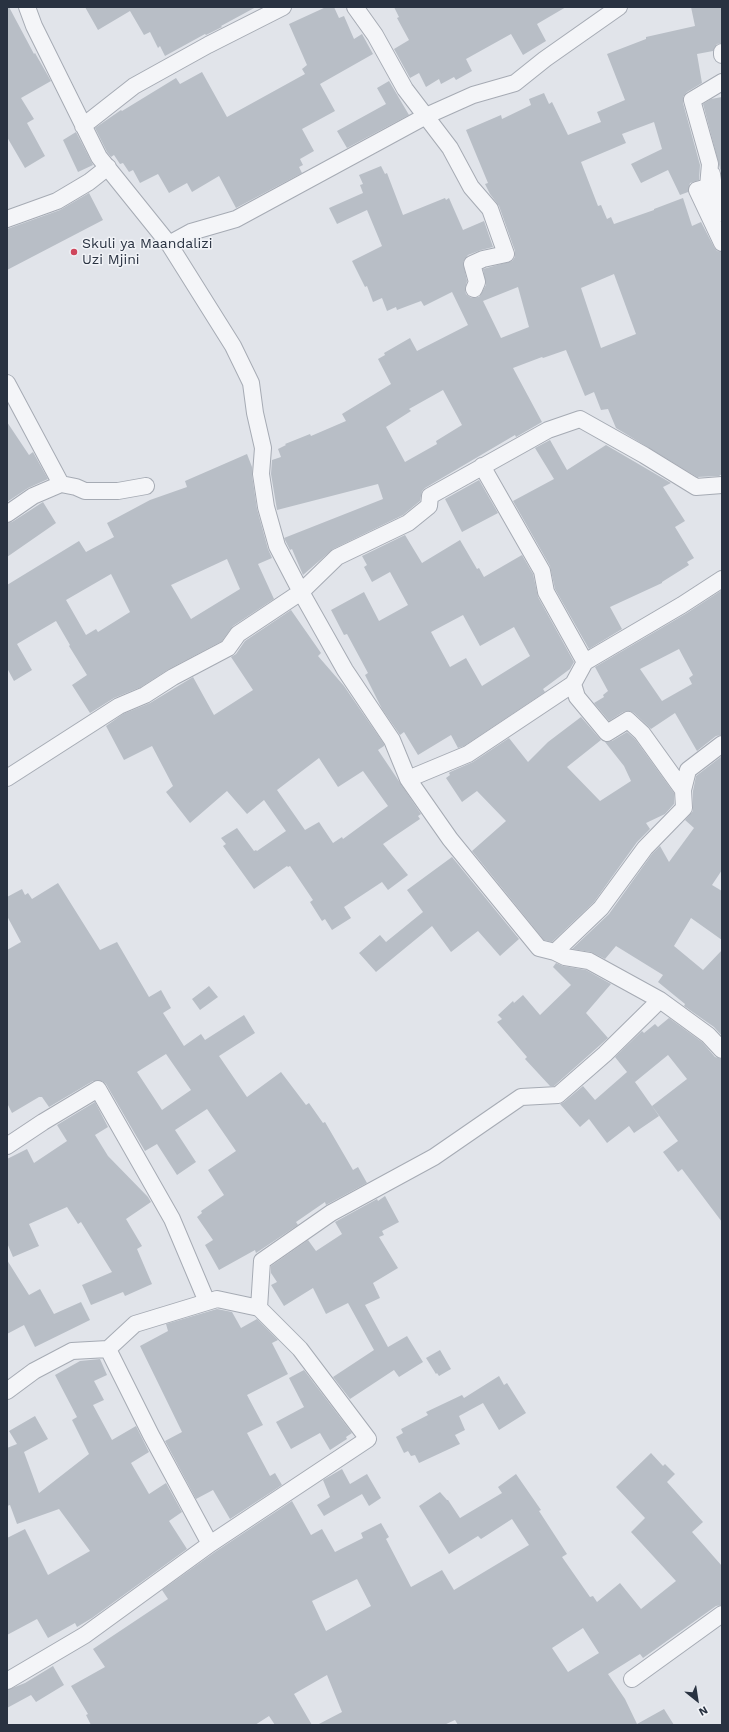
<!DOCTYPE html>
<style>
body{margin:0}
#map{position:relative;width:729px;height:1732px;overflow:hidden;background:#e1e4ea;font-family:"Work Sans",sans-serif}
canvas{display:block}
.frame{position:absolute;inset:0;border:8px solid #293241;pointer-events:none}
.north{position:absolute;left:677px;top:1680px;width:40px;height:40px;-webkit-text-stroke:3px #f1f3f7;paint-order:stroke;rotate:150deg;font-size:11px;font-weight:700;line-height:16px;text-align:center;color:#293241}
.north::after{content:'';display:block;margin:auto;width:14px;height:18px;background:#293241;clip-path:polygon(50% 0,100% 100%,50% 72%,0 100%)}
</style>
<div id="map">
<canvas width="729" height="1732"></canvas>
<div class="frame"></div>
<div class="north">N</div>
</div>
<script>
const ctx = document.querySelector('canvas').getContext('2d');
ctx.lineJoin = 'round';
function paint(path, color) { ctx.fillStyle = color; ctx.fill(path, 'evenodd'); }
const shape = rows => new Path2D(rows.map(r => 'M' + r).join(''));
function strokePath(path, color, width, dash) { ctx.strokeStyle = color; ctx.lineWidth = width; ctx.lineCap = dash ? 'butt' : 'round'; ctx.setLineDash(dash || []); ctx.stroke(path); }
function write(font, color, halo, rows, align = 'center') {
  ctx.font = font + ' "Work Sans",sans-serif'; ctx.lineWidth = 3; ctx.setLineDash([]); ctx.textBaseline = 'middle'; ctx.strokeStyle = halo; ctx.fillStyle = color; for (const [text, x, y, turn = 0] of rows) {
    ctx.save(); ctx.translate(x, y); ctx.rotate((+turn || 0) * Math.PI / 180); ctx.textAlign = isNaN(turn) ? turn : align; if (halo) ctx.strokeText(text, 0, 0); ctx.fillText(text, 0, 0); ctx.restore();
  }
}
const building = shape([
 [7,7,9,7,34,54,35,53,51,81,21,98,34,119,27,123,45,156,25,168,7,137],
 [85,7,256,7,221,26,222,27,206,35,205,34,165,56,160,46,158,48,150,32,144,35,130,11,98,30],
 [326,7,334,7,339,18,344,16,354,39,362,34,373,54,320,84,335,111,302,129,314,151,300,159,303,165,299,167,302,173,236,208,219,176,192,192,187,183,169,193,158,174,140,183,133,170,129,172,123,163,120,164,114,155,111,157,107,152,95,128,121,110,122,111,176,78,180,84,202,72,227,117,305,74,302,69,307,65,289,24],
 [394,7,566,7,537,24,546,41,523,55,511,34,466,59,472,71,456,80,454,77,441,84,439,79,426,87,419,73,410,78,394,49,409,40,397,18,399,17],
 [691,7,722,7,722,43,717,44,713,51,697,54,702,83,687,92,683,97,683,103,700,165,699,180,690,183,688,192,680,195,668,170,641,183,631,164,662,149,654,122,622,134,626,143,581,162,598,206,601,205,607,219,611,217,614,224,654,210,654,209,683,198,692,226,701,222,714,247,717,251,722,252,722,474,719,476,697,477,616,428,608,409,601,410,594,392,585,396,566,350,543,358,542,357,513,368,542,422,516,437,515,435,425,488,422,491,420,501,403,515,333,549,303,575,292,549,290,550,284,538,383,499,378,484,277,510,271,474,272,460,281,457,278,449,286,445,285,444,310,434,311,436,346,421,342,414,391,384,378,359,385,355,384,353,410,338,417,351,468,325,452,292,424,306,421,301,397,310,396,307,387,311,382,298,373,302,367,286,365,287,352,261,382,246,367,210,337,224,329,208,363,193,360,185,363,184,359,175,381,166,385,174,387,173,403,215,445,198,446,200,449,198,463,230,484,221,493,247,481,250,468,255,463,262,467,281,465,290,466,294,471,298,479,297,486,285,483,269,512,261,515,257,515,251,499,206,490,194,485,184,488,183,466,130,501,115,502,119,531,105,529,99,544,93,549,104,552,102,568,135,601,122,597,112,625,100,607,54,646,39,646,37,695,26],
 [614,274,636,334,601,348,581,288],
 [518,287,529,327,501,338,483,301],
 [443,390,462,425,436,441,437,444,405,462,386,427,411,411,409,409],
 [389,81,409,115,347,148,337,131,386,104,377,88],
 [722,97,722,176,703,104,711,99],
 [76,132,93,165,78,172,63,140],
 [89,193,103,220,7,270,7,229,60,210],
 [7,422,29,455,33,452,48,479,28,488,7,502],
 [550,440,567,470,606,445,671,483,663,487,685,521,675,527,694,558,687,562,689,565,662,582,662,583,610,607,622,629,589,649,555,589,550,566,513,501,554,479,535,448],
 [247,454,252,467,252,475,257,509,268,549,272,558,258,564,274,599,233,626,222,641,169,669,141,687,114,698,90,713,72,685,87,675,69,646,70,645,56,621,17,644,32,670,14,681,7,668,7,585,79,541,86,552,114,537,107,523,150,500,187,487,185,481],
 [227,559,240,589,191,619,171,585],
 [111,574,130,612,98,632,96,629,86,635,66,600],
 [479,480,498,513,462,532,445,499],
 [43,502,56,523,7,557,7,523,12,522],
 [405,535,422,563,460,540,477,569,479,568,484,577,522,555,533,574,538,597,574,662,570,669,543,689,545,692,464,746,458,748,451,735,418,755,404,732,400,735,382,709,365,675,368,673,347,634,344,635,331,610,364,592,379,621,408,605,390,572,372,582,364,567,367,565,362,556],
 [463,615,480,646,514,627,530,656,482,686,466,658,450,667,431,632],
 [722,590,722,735,716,736,697,751,675,713,651,729,634,713,629,711,623,712,609,721,594,703,604,697,603,695,608,691,595,667,687,613],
 [679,649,693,675,689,678,692,684,662,701,640,669],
 [291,610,321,653,318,656,344,686,384,744,384,746,378,750,421,814,418,816,420,819,383,844,408,875,388,890,382,882,344,907,351,918,332,930,325,919,322,921,310,902,313,900,290,866,288,867,287,866,254,889,223,846,226,844,221,838,237,828,254,851,256,850,257,851,286,831,264,800,247,814,227,791,190,823,166,792,173,786,152,746,124,760,106,726,123,714,150,703,193,677,214,715,253,690,231,657,236,654,245,641],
 [319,758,338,787,363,771,388,806,343,839,342,837,333,843,319,822,305,830,277,790],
 [581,717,601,740,567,767,600,801,631,781,624,766,605,742,612,741,627,732,635,739,674,793,674,804,665,814,646,823,650,829,637,842,594,902,552,942,544,940,472,851,506,821,477,791,462,802,446,778,450,775,449,773,450,772,473,762,509,738,528,762,548,742],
 [722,756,722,870,712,885,722,891,722,940,691,918,674,946,703,970,722,950,722,1036,714,1027,684,1006,685,1004,658,982,663,975,616,946,605,959,591,952,572,949,609,914,652,854,660,846,669,862,694,828,685,820,693,811,693,791,696,776],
 [452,857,519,939,500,956,478,931,451,952,432,926,376,972,359,953,380,935,386,942,423,912,407,890],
 [58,883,100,950,117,942,149,997,161,990,171,1008,163,1013,184,1046,201,1034,205,1040,244,1015,255,1033,219,1056,247,1097,281,1072,306,1105,309,1103,323,1123,325,1122,353,1170,358,1167,367,1183,326,1205,325,1202,296,1222,298,1225,256,1253,255,1250,219,1270,205,1245,213,1240,197,1217,202,1213,201,1211,224,1195,208,1170,236,1151,207,1109,175,1130,196,1162,177,1175,157,1144,145,1151,106,1084,102,1081,93,1081,49,1107,42,1097,39,1097,12,1113,7,1103,7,950,21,942,7,916,7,897,22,889,25,895,28,893,32,899],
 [166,1054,191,1090,162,1110,137,1072],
 [556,963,563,966,586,970,611,984,586,1013,608,1038,554,1086,550,1086,525,1059,527,1057,497,1022,502,1019,498,1015,513,1001,514,1003,523,995,540,1015,571,985,553,967],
 [209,986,218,997,200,1010,192,999],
 [669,1018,702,1042,715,1057,722,1059,722,1222,682,1169,678,1172,663,1152,678,1141,652,1106,687,1079,668,1055,635,1082,630,1075,659,1116,634,1133,629,1126,607,1143,589,1119,580,1127,560,1104,564,1102,583,1086,595,1100,627,1072,615,1057,642,1031,644,1033,655,1024,658,1027],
 [95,1102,108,1127,95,1135,108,1156,148,1197,151,1202,126,1219,142,1246,137,1249,152,1284,125,1296,123,1292,91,1305,82,1285,112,1272,81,1222,78,1224,67,1207,29,1224,39,1246,13,1257,7,1243,7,1159,27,1149,34,1163,67,1141,57,1125],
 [385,1196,399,1222,382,1231,384,1235,379,1237,398,1268,373,1283,380,1298,365,1305,388,1347,407,1336,423,1362,399,1377,394,1370,350,1399,333,1377,374,1350,348,1303,326,1314,313,1288,284,1306,271,1285,277,1282,271,1273,271,1266,308,1240,316,1251,342,1234,335,1222,377,1199,378,1201],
 [7,1260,29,1295,40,1289,54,1314,81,1302,90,1320,35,1347,24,1325,7,1334],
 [217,1309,232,1312,241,1328,257,1319,278,1340,272,1343,288,1374,247,1395,263,1425,247,1433,270,1476,275,1473,282,1485,230,1519,213,1490,196,1499,165,1441,182,1432,140,1346,168,1331,166,1324],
 [440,1350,451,1369,439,1376,437,1373,436,1374,426,1358],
 [100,1359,107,1375,94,1381,104,1400,93,1405,112,1440,136,1426,149,1452,131,1463,149,1494,166,1483,182,1512,169,1521,187,1549,92,1618,77,1627,75,1623,48,1638,37,1619,7,1635,7,1538,25,1529,48,1575,90,1551,59,1509,17,1524,10,1505,7,1506,7,1448,17,1444,9,1431,35,1416,48,1439,24,1452,39,1493,89,1454,72,1420,77,1417,55,1375,80,1361],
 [304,1370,352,1433,346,1437,347,1439,330,1450,320,1433,291,1449,276,1422,304,1407,289,1378],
 [499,1376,504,1385,507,1383,526,1413,499,1430,483,1403,459,1416,465,1430,455,1435,460,1444,419,1463,415,1455,411,1456,408,1451,404,1453,396,1437,403,1433,401,1429,428,1415,426,1412,462,1395,464,1398],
 [651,1453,663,1466,665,1464,675,1474,667,1482,703,1522,692,1532,722,1566,722,1605,716,1606,643,1658,640,1654,608,1674,625,1699,637,1724,664,1709,674,1725,458,1725,455,1720,444,1725,317,1725,342,1712,327,1675,294,1694,312,1725,275,1725,269,1716,255,1725,91,1725,86,1715,88,1714,71,1686,105,1667,93,1649,168,1599,162,1590,215,1552,292,1501,311,1535,322,1529,335,1552,363,1538,361,1533,381,1523,389,1537,386,1539,411,1587,442,1570,454,1590,529,1545,512,1519,481,1539,478,1536,449,1554,419,1506,440,1492,447,1500,448,1500,460,1518,502,1493,498,1487,516,1474,541,1510,539,1511,567,1554,562,1557,590,1597,593,1596,597,1602,620,1583,641,1609,676,1581,631,1532,645,1518,616,1487],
 [357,1579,371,1606,326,1631,312,1601],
 [583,1628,599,1653,568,1672,552,1648],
 [342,1469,350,1484,367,1474,381,1498,369,1506,362,1494,324,1516,317,1505,330,1497,323,1480],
 [53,1666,64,1685,36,1702,31,1695,7,1708,7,1690,25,1683]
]);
const minor = shape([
 [27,7,34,26,99,157,169,244,233,346,251,383,255,413,263,448,261,474,266,507,277,546,301,592,345,670,392,740,408,779,450,839,539,948,555,952,565,957,589,961,660,1000,708,1035,722,1050],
 [355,7,375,35,405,89,450,148,471,187,490,209,506,254,483,259,472,264,477,282,474,289],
 [722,52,722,55],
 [722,82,692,100,710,164,708,187,697,190,722,243],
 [83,126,134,86,208,45,283,7],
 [712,174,718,214,722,213],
 [7,219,57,201,89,182,108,167],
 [169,244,191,232,236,219,426,116,473,95,515,83,545,59,619,7],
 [7,383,61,484],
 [482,466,542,571,546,592,585,662],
 [7,514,33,496,61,484,76,487,85,491,118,491,146,486],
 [573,684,577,697,607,733,628,720,642,733,683,790],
 [7,778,119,706,145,695,173,677,228,648,238,634,301,592,337,557,408,523,429,506,430,496,548,430,580,419,644,455,696,487,722,485],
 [408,779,468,754,573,684,585,662,682,605,722,579],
 [555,952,601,908,645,848,684,808,683,790,688,770,722,744],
 [7,1146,43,1122,98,1089,172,1219,207,1302],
 [259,1308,262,1261,331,1213,434,1157,521,1097,558,1095,605,1054,660,1000],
 [7,1391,34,1371,72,1351,108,1349,151,1435,210,1544],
 [632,1679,722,1614],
 [7,1681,85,1635,210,1544,368,1439,300,1349,259,1308,217,1299,135,1324,108,1349]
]);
const markers = [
 [74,252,4,"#cf465c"]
];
const poiNames = [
 ["Skuli ya Maandalizi",82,244],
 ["Uzi Mjini",82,260]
];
paint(building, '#b8bec6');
strokePath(minor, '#a6abb4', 18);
strokePath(minor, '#f4f5f8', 16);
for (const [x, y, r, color] of markers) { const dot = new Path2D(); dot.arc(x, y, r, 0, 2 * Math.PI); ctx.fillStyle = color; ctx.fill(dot); strokePath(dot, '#f1f3f7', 1.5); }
write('14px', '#293241', '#f1f3f7', poiNames, 'left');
</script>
